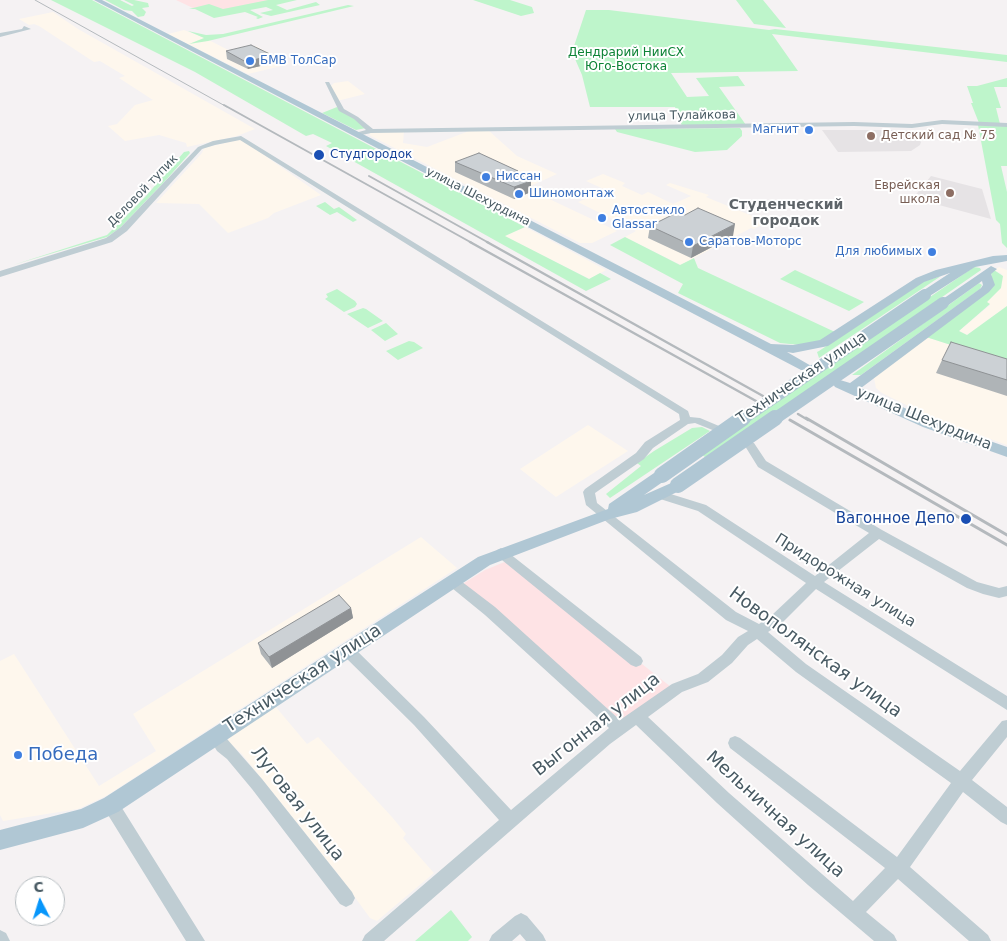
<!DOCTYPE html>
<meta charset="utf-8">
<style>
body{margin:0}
#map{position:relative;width:1007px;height:941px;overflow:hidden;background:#f5f2f3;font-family:"DejaVu Sans",sans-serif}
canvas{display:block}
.north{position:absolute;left:15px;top:876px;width:50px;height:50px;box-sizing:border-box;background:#fff;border:1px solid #b6bdc1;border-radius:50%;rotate:355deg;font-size:14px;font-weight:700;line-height:20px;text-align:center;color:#485a63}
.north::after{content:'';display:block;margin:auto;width:18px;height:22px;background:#0696fb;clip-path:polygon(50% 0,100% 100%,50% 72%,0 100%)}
</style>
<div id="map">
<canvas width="1007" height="941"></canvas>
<div class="north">С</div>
</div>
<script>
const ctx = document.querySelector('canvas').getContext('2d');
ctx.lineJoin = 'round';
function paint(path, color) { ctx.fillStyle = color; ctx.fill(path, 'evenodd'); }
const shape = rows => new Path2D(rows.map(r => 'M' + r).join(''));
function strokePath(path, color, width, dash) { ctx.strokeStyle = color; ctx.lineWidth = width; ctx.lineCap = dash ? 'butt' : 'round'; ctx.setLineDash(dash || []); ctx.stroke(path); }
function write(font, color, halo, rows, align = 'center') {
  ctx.font = font + ' "DejaVu Sans",sans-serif'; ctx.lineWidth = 4; ctx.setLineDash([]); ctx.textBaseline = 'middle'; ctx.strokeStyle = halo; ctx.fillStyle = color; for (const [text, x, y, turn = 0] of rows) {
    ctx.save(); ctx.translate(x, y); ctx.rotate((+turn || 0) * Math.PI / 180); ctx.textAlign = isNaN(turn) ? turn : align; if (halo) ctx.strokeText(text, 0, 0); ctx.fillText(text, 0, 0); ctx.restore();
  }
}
const commercial = shape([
 [53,12,78,29,255,129,237,136,187,147,186,143,159,135,125,141,108,126,117,124,135,105,153,100,119,78,125,76,100,61,94,62,39,26,34,24,29,25,19,19],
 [184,30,205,38,232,52,256,46,290,64,248,74,168,34],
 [348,81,365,94,337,101,330,87,334,83],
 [488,130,517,156,557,174,526,188,617,231,592,243,580,243,369,135,371,132,404,131,403,143,427,147,469,131],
 [241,139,321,195,274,213,268,218,228,233,199,204,156,203,202,153,204,148],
 [603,174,625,183,622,186,642,195,648,192,673,204,691,196,666,185,670,183,709,195,706,197,767,222,754,229,751,228,681,265,625,237,636,231,578,202,606,190,586,181],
 [525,227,606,270,590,279,504,236],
 [999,267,1007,270,1007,306,967,335,959,331,990,305,987,302,1001,288,1002,274,994,270],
 [926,337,1007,363,1007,445,937,420,882,393,876,388,874,378],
 [588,425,628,451,556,497,520,469],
 [421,537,457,568,106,796,78,809,3,821,0,815,0,661,14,654,99,786,156,751,133,714],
 [275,706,307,744,318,737,392,817,406,834,403,838,434,873,377,921,370,918,338,874,241,753,228,742,229,736]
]);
const education = shape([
 [822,130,910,130,921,142,920,145,911,151,838,152],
 [931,176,982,189,991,219,913,198]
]);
const medical = shape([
 [176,0,289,0,225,11,195,9],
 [507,561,639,666,642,664,671,687,624,720,620,720,461,585,485,570]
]);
const green = shape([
 [51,0,92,0,525,227,505,236,589,279,600,273,611,279,586,291,326,146,332,143,313,134,306,136,195,72],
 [105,0,120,0,132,6,134,5,124,0,134,0,148,3,149,7,142,8,146,12,144,16,138,17,132,11,124,10],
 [268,0,297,0,276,5,287,10,316,2,320,5,271,16,260,13,273,10,266,7,250,10,263,17,258,19,256,18,258,17,245,12,214,18,195,9,189,9,209,4,223,9],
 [473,0,510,0,532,7,534,13,521,16],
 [736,0,763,0,786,28,754,24],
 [348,5,354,6,208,41,189,44,204,38,188,31,206,35,223,34],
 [586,10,609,10,769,30,775,29,1007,55,1007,62,772,34,798,71,671,73,687,97,709,96,696,78,738,76,745,86,719,87,746,125,682,126,675,107,590,107,582,75,572,52],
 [1007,78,1007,87,994,87,1001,108,996,108,1000,124,979,123,971,103,973,103,967,86,977,86],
 [337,107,353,117,366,128,356,130,322,113],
 [978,125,1007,126,1007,166,1001,166,1007,192,1007,248,1002,243,1000,224,996,220],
 [740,128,742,131,742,136,727,150,695,152,617,132,615,129],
 [189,151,190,153,166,180,120,228,107,237,13,265,107,235,146,196,184,152],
 [325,202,334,209,339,207,357,220,353,222,337,212,330,215,316,206],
 [625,237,680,265,694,258,698,268,835,332,822,341,800,345,780,343,678,293,683,284,610,245],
 [974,267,980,268,981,270,725,448,705,457,702,455,717,442],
 [795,270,864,302,849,311,780,279],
 [994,270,1003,276,1001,288,987,302,990,304,959,331,967,335,1007,306,1007,363,926,337,993,286,991,273],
 [941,276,819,358,817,352,819,351,922,282],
 [979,283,982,285,980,289,861,375,852,375],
 [337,289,355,301,357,304,355,307,344,312,325,299,328,297,326,294],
 [363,308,366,309,383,321,368,328,347,314],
 [386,323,398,334,385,341,371,330],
 [409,341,414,342,423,348,398,360,386,351],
 [702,427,710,431,610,498,606,494,641,466,637,463,654,451,692,428],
 [451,910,472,937,468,941,415,941]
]);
const minor = shape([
 [24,26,31,29,0,37,0,33,22,29,24,26],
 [325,82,329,82,344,109,358,117,373,129,854,122,912,124,942,120,1007,123,1007,127,942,124,912,128,854,126,371,133,357,136,355,135,355,133,366,130,354,119,339,111,325,82],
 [241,136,688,411,690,417,700,418,719,426,720,428,715,431,695,423,688,424,653,448,644,459,595,493,597,503,736,612,759,624,772,615,806,583,698,511,657,498,655,495,657,492,661,491,706,505,815,576,869,533,758,467,745,446,750,442,754,443,766,461,882,530,977,582,999,588,1007,586,1007,596,999,598,983,594,967,588,879,539,824,582,1007,696,1007,710,816,589,782,623,768,632,806,664,960,771,1002,721,1007,720,1007,737,972,780,1007,807,1007,825,1001,822,963,792,910,867,988,935,991,941,969,941,898,879,866,912,894,935,897,941,874,941,808,885,717,803,636,725,610,744,384,941,362,941,365,935,499,820,414,725,342,654,340,650,342,646,347,644,352,646,424,717,511,810,609,728,485,615,447,584,446,581,447,578,452,576,457,578,495,607,620,720,672,684,698,674,722,655,738,637,748,631,726,620,586,505,583,492,585,489,636,453,645,442,680,420,679,414,240,140,215,145,202,149,127,231,112,242,0,277,0,271,106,238,121,227,198,147,213,141,241,136],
 [757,639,796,672,951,783,897,857,740,738,735,736,730,738,728,743,730,748,885,868,853,901,729,793,648,717,682,692,708,682,732,663,748,645,757,639],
 [501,548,505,550,641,657,643,661,641,665,636,667,631,665,497,556,495,553,497,550,501,548],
 [215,729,220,731,262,779,352,892,355,898,352,904,346,907,340,904,252,789,227,759,217,751,208,736,210,731,215,729],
 [111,798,117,800,205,941,186,941,105,810,103,805,105,800,111,798],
 [521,913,527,916,543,935,546,941,526,941,520,934,512,941,489,941,492,935,515,916,521,913],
 [0,930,6,933,10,941,0,941,0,930]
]);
const major = shape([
 [94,0,102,0,771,344,793,345,820,340,916,278,936,270,993,256,1007,255,1007,261,975,267,925,299,919,295,921,292,950,273,924,282,828,346,793,353,787,352,813,367,811,370,801,370,94,0],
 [991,266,997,269,991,274,995,285,989,292,861,388,933,421,1007,447,1007,457,923,427,835,387,833,384,840,380,850,383,981,288,983,285,982,281,947,306,939,306,937,303,991,266],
 [662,470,667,471,670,475,667,479,644,495,678,480,683,481,686,485,683,489,637,512,610,519,490,565,118,812,83,828,0,850,0,830,81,809,104,798,478,557,608,509,609,504,657,471,662,470]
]);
const railFar3 = shape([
 [35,0,227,107]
]);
const railFar2 = shape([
 [224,105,472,243],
 [369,176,489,243]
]);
const railFar1 = shape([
 [470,242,756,401],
 [487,242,763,396],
 [798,414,808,420]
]);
const rail = shape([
 [806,418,1007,535],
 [790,420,1007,545]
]);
const majorBridgeFar1 = shape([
 [741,420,925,295],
 [773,420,943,303]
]);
const majorBridge = shape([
 [662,475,743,418],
 [678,485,775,418]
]);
const wall = shape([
 [226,51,273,63,248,69,227,59],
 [455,162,518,171,518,174,531,192,514,199,455,172],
 [650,226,733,236,691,258,648,238],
 [1007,359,1007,396,936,373,942,360],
 [351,608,353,618,272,668,261,654,258,643]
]);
const shadedWall = shape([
 [272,55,273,63,248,69,246,62],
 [531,181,531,192,514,199,514,187],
 [735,224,733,236,691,258,693,246],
 [351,608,353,618,272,668,269,657]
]);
const building = shape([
 [251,45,272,55,246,62,226,51,251,45],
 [479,153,518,171,514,172,531,181,514,187,455,162,479,153],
 [698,208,735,224,693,246,650,226,678,212,685,215,698,208],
 [951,342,1007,359,1007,380,942,360,951,342],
 [339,595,351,608,269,657,258,643,339,595]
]);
const markers = [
 [250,61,5,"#3f7fe0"],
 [809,130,5,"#3f7fe0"],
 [871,136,5,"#8d6e63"],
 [319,155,6,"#1a4fb4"],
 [486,177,5,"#3f7fe0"],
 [950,193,5,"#8d6e63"],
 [519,194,5,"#3f7fe0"],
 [602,218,5,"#3f7fe0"],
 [689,242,5,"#3f7fe0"],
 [932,252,5,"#3f7fe0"],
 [966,519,6,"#1a4fb4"],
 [18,755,5,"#3f7fe0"]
];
const farParknames = [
 ["Дендрарий НииСХ",626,53],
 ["Юго-Востока",626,67]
];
const farShopnames = [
 ["БМВ ТолСар",260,61],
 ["Магнит",799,130,"right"],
 ["Ниссан",496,177],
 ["Шиномонтаж",529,194],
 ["Автостекло",612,211],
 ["Glassar",612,225],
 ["Саратов-Моторс",699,242],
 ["Для любимых",922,252,"right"]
];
const farStreetnames = [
 ["улица Тулайкова",682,116,-1],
 ["Деловой тупик",143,191,-46],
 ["улица Шехурдина",478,197,27]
];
const farEducationnames = [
 ["Детский сад № 75",881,136],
 ["Еврейская",940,186,"right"],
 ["школа",940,200,"right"]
];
const farTransitnames = [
 ["Студгородок",330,155]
];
const farNeighbourhoodnames = [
 ["Студенческий",786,205],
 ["городок",786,221]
];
const streetNames = [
 ["Техническая улица",802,378,-34],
 ["улица Шехурдина",924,419,22],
 ["Придорожная улица",845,581,32]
];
const transitNames = [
 ["Вагонное Депо",955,519]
];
const nearStreetnames = [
 ["Новополянская улица",815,653,36],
 ["Техническая улица",303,679,-33],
 ["Выгонная улица",597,725,-38],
 ["Луговая улица",297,804,52],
 ["Мельничная улица",775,815,42]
];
const nearShopnames = [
 ["Победа",28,755]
];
paint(commercial, '#fef7ed');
paint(education, '#e6e3e5');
paint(medical, '#fee3e5');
paint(green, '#bef5cb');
paint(minor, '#bfcdd3');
paint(major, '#b0c7d4');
strokePath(railFar3, '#b4b9bd', 1);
strokePath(railFar2, '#b4b9bd', 2);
strokePath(railFar1, '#b4b9bd', 2.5);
strokePath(rail, '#b4b9bd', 3);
strokePath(majorBridgeFar1, '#b0c7d4', 12);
strokePath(majorBridge, '#b0c7d4', 16);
paint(wall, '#afb4b7');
paint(shadedWall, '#8f9295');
paint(building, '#ccd1d5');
strokePath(building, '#8f9295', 1);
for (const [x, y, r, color] of markers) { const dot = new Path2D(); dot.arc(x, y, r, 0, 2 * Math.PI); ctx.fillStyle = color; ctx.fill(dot); strokePath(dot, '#fff', 2); }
write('12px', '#0d8336', '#fff', farParknames);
write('12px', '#366cbe', '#fff', farShopnames, 'left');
write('12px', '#485a63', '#fff', farStreetnames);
write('12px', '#785e54', '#fff', farEducationnames, 'left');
write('12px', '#164399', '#fff', farTransitnames, 'left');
write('bold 14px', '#5e6469', '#fff', farNeighbourhoodnames);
write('15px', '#485a63', '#fff', streetNames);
write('15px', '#164399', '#fff', transitNames, 'right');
write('18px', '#485a63', '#fff', nearStreetnames);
write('18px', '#366cbe', '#fff', nearShopnames, 'left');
</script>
